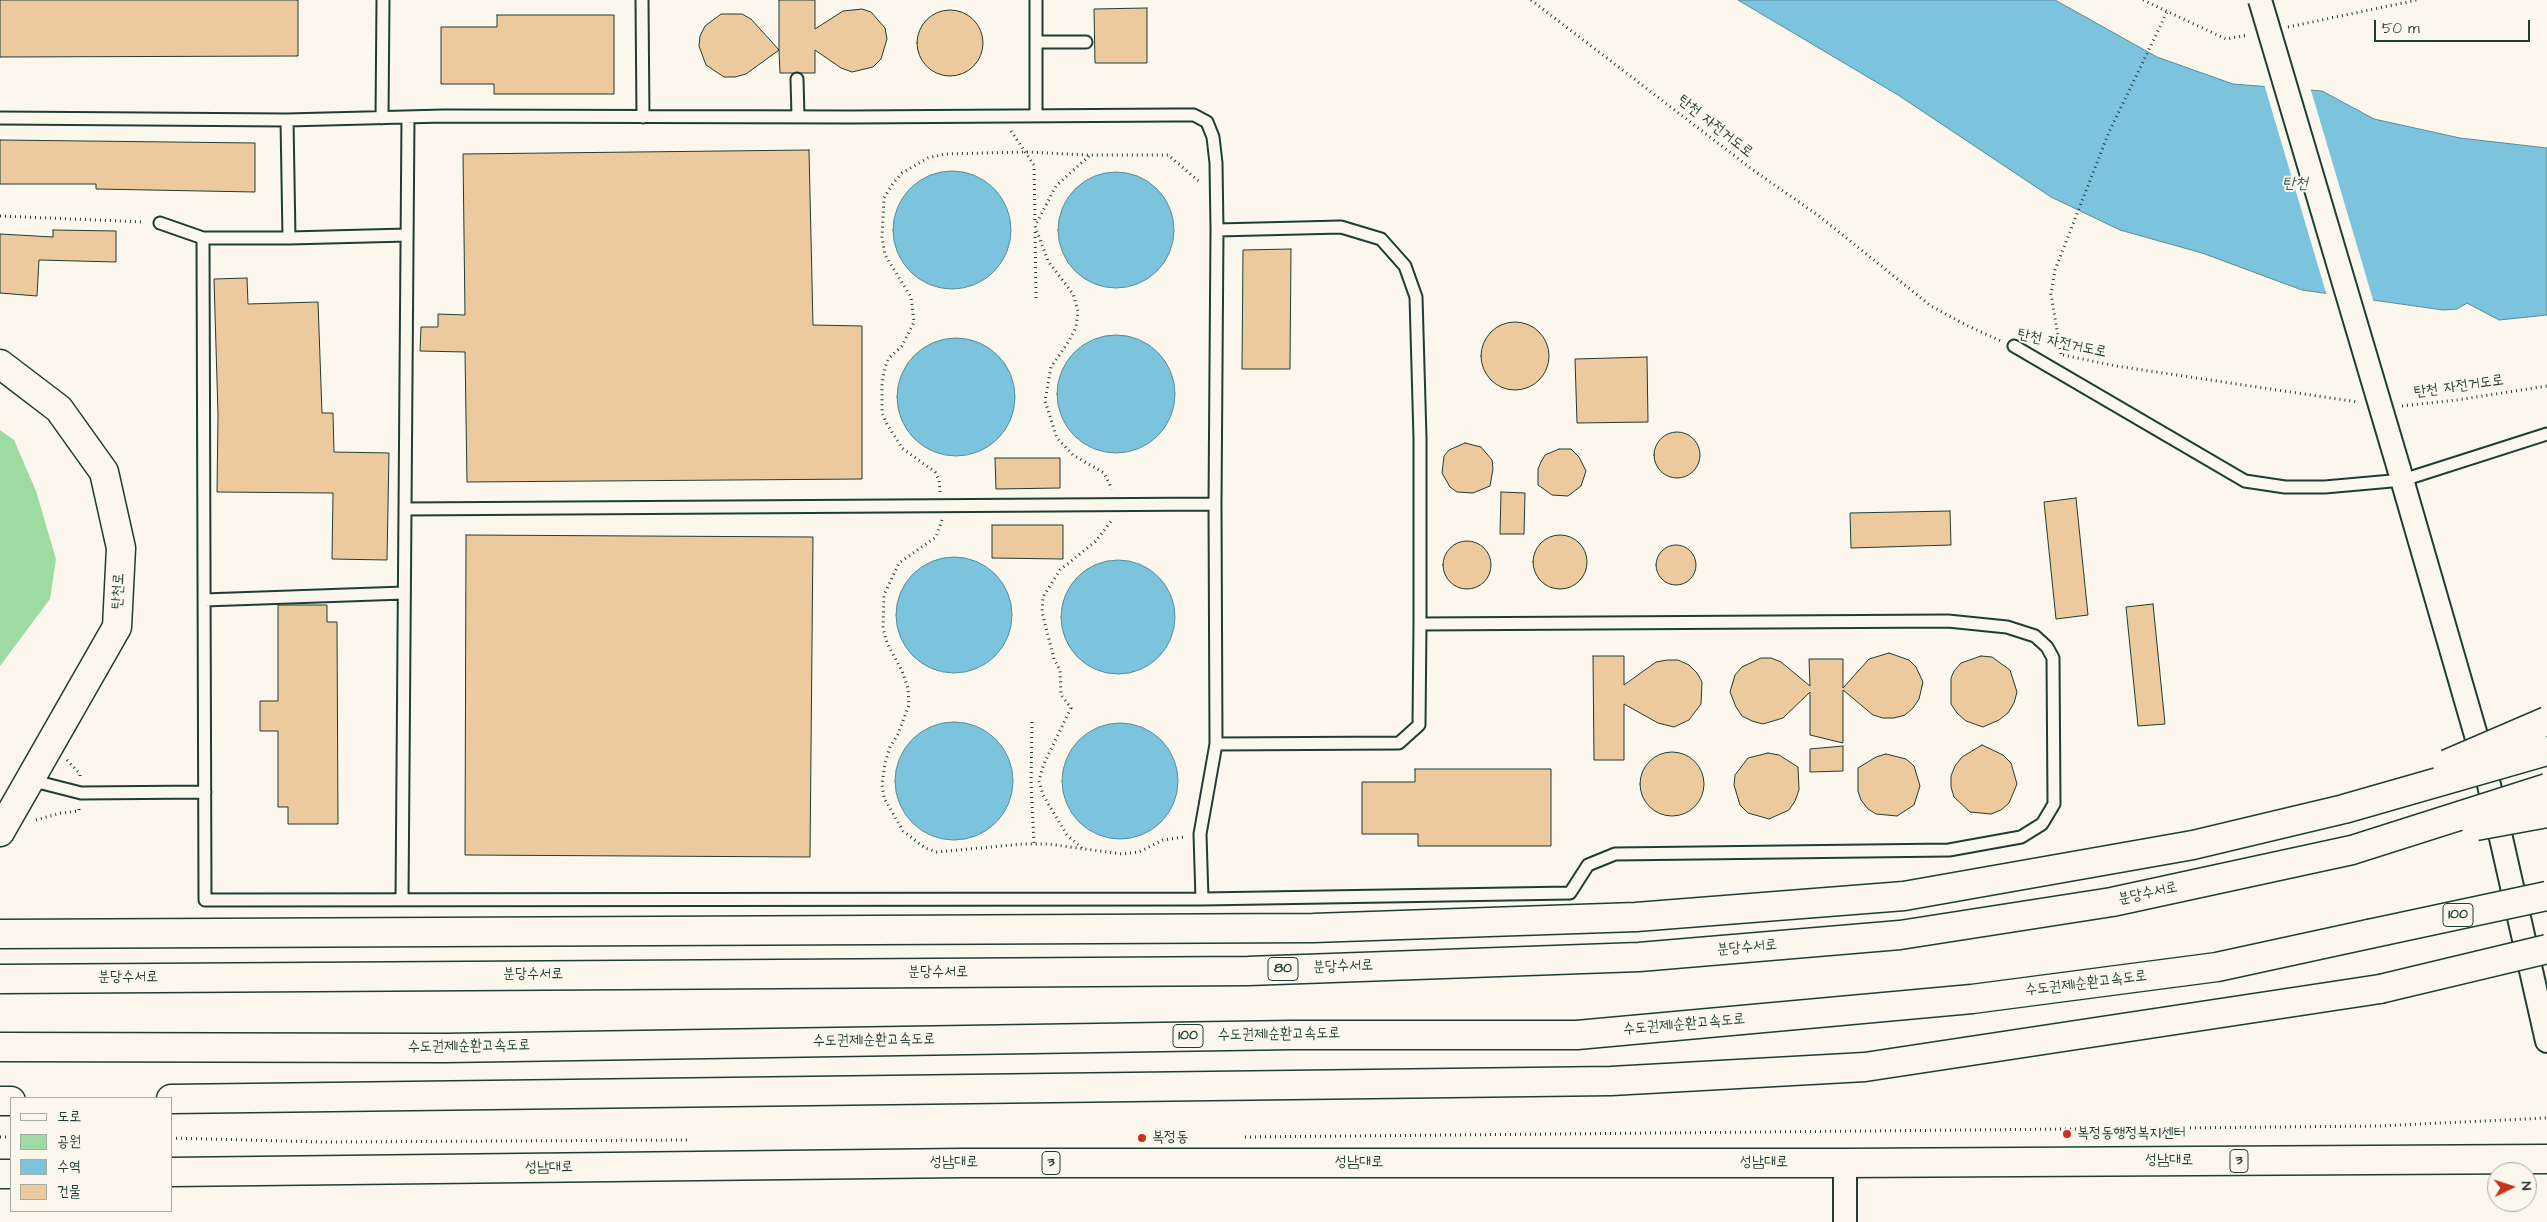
<!DOCTYPE html>
<meta charset="utf-8">
<style>
body{margin:0}
#map{position:relative;width:2547px;height:1222px;overflow:hidden;background:#fbf7ec;font-family:"Architects Daughter","Poor Story",sans-serif}
canvas{display:block}
.legend{position:absolute;left:10px;top:1097px;width:162px;height:115px;box-sizing:border-box;background:#fbf7ec;border:1px solid #a3ada2;margin:0;padding:6px 9px;list-style:none;font-size:15px;color:#1f3d34}
.legend li{display:flex;align-items:center;gap:10px;height:25px}
.legend b{width:25px;border:1px solid #a3ada2}
.north{position:absolute;left:2487px;top:1162px;width:50px;height:50px;box-sizing:border-box;background:#fbf7ec;border:1px solid #a3ada2;border-radius:50%;rotate:86deg;font-size:14px;font-weight:700;line-height:20px;text-align:center;color:#1f3d34}
.north::after{content:'';display:block;margin:auto;width:18px;height:22px;background:#c8321e;clip-path:polygon(50% 0,100% 100%,50% 72%,0 100%)}
.scale{position:absolute;left:2374px;top:20px;width:156px;height:22px;box-sizing:border-box;border:2px solid #1f3d34;border-top:0;padding-left:6px;font-size:15px;line-height:18px;white-space:nowrap;color:#1f3d34;-webkit-text-stroke:4px #fbf7ec;paint-order:stroke}
</style>
<div id="map">
<canvas width="2547" height="1222"></canvas>
<ul class="legend">
<li><b style="height:6px;background:#fbf7ec"></b>도로</li>
<li><b style="height:14px;background:#9edba2"></b>공원</li>
<li><b style="height:14px;background:#7cc3dd"></b>수역</li>
<li><b style="height:14px;background:#edc99e"></b>건물</li>
</ul>
<div class="north">N</div>
<div class="scale">50 m</div>
</div>
<script>
const ctx = document.querySelector('canvas').getContext('2d');
ctx.lineJoin = 'round';
function paint(path, color) { ctx.fillStyle = color; ctx.fill(path, 'evenodd'); }
const shape = rows => new Path2D(rows.map(r => 'M' + r).join(''));
function strokePath(path, color, width, dash) { ctx.strokeStyle = color; ctx.lineWidth = width; ctx.lineCap = dash ? 'butt' : 'round'; ctx.setLineDash(dash || []); ctx.stroke(path); }
function write(font, color, halo, rows, align = 'center') {
  ctx.font = font + ' "Architects Daughter","Poor Story",sans-serif'; ctx.lineWidth = 4; ctx.setLineDash([]); ctx.textBaseline = 'middle'; ctx.strokeStyle = halo; ctx.fillStyle = color; for (const [text, x, y, turn = 0] of rows) {
    ctx.save(); ctx.translate(x, y); ctx.rotate((+turn || 0) * Math.PI / 180); ctx.textAlign = isNaN(turn) ? turn : align; if (halo) ctx.strokeText(text, 0, 0); ctx.fillText(text, 0, 0); ctx.restore();
  }
}
const green = shape([
 [0,430,14,440,36,491,56,559,50,599,0,666]
]);
const water = shape([
 [1738,0,2055,0,2157,57,2233,84,2322,91,2374,119,2460,138,2547,148,2547,315,2499,320,2467,303,2457,309,2443,310,2302,290,2202,253,2120,230,2051,197,1898,95,1738,0],
 '893 230a59 59 0 1 1 118 0a59 59 0 1 1-118 0Z',
 '1058 230a58 58 0 1 1 116 0a58 58 0 1 1-116 0Z',
 '1057 394a59 59 0 1 1 118 0a59 59 0 1 1-118 0Z',
 '897 397a59 59 0 1 1 118 0a59 59 0 1 1-118 0Z',
 '896 615a58 58 0 1 1 116 0a58 58 0 1 1-116 0Z',
 '1061 617a57 57 0 1 1 114 0a57 57 0 1 1-114 0Z',
 '895 781a59 59 0 1 1 118 0a59 59 0 1 1-118 0Z',
 '1062 781a58 58 0 1 1 116 0a58 58 0 1 1-116 0Z'
]);
const pier = shape([
 [2264,84,2310,87,2374,303,2327,296]
]);
const building = shape([
 [0,0,298,0,298,56,0,57,0,0],
 [779,0,815,0,815,29,843,11,862,9,871,12,885,28,887,39,881,59,873,67,852,72,841,68,815,50,815,73,780,73,779,50,746,74,735,77,724,77,706,65,699,46,700,36,705,26,721,14,742,14,751,19,779,50,779,0],
 [1147,8,1147,63,1095,63,1094,9,1147,8],
 '917 43a33 33 0 1 1 66 0a33 33 0 1 1-66 0Z',
 [497,15,614,15,614,94,494,94,494,84,441,84,441,27,497,27,497,15],
 [0,140,255,143,255,192,96,189,96,184,0,184,0,140],
 [809,150,813,325,862,326,862,479,467,482,465,352,420,351,421,327,438,327,438,314,465,315,463,154,809,150],
 [53,230,116,231,116,262,39,260,37,296,0,293,0,234,53,237,53,230],
 [1291,249,1290,369,1242,369,1243,250,1291,249],
 [247,278,248,304,318,302,322,413,333,413,334,452,389,453,387,560,332,559,333,493,217,492,218,415,214,279,247,278],
 '1481 356a34 34 0 1 1 68 0a34 34 0 1 1-68 0Z',
 [1647,357,1648,422,1577,423,1575,359,1647,357],
 '1654 455a23 23 0 1 1 46 0a23 23 0 1 1-46 0Z',
 [1465,443,1481,447,1492,460,1493,469,1490,486,1473,493,1457,492,1450,487,1442,473,1444,456,1449,450,1465,443],
 [1559,449,1571,449,1579,457,1586,471,1581,486,1568,496,1552,495,1538,485,1538,469,1541,462,1545,455,1559,449],
 [995,458,1060,458,1060,488,996,489,995,458],
 [1501,492,1525,493,1524,534,1500,534,1501,492],
 [2076,498,2088,615,2056,619,2044,502,2076,498],
 [1950,511,1951,545,1851,548,1850,513,1950,511],
 [992,525,1063,525,1063,559,992,558,992,525],
 '1533 562a27 27 0 1 1 54 0a27 27 0 1 1-54 0Z',
 [466,535,813,537,810,857,465,855,466,535],
 '1443 565a24 24 0 1 1 48 0a24 24 0 1 1-48 0Z',
 '1656 565a20 20 0 1 1 40 0a20 20 0 1 1-40 0Z',
 [2153,604,2165,724,2138,726,2126,607,2153,604],
 [278,605,327,605,327,622,337,622,338,824,288,824,288,807,278,807,278,731,260,731,260,701,278,701,278,605],
 [1889,653,1909,660,1916,667,1923,682,1919,699,1913,708,1905,715,1894,718,1883,718,1873,715,1843,690,1843,743,1810,735,1810,692,1783,718,1763,724,1752,721,1742,716,1736,707,1730,692,1735,675,1742,667,1761,658,1771,658,1781,662,1810,686,1809,659,1843,659,1843,688,1869,659,1889,653],
 [1593,656,1624,656,1624,685,1656,662,1667,660,1678,660,1689,665,1697,673,1702,682,1701,704,1689,720,1674,727,1658,723,1624,704,1624,760,1594,760,1593,656],
 [1981,656,1992,657,2010,670,2017,692,2014,703,2008,713,1999,720,1983,727,1966,721,1957,713,1951,704,1951,678,1954,671,1961,663,1981,656],
 [1982,745,2003,755,2011,763,2017,784,2009,803,2001,810,1991,814,1970,812,1954,797,1951,787,1951,776,1955,766,1962,757,1982,745],
 [1843,746,1843,771,1810,772,1810,749,1843,746],
 '1640 784a32 32 0 1 1 64 0a32 32 0 1 1-64 0Z',
 [1768,753,1779,755,1798,767,1799,790,1795,801,1789,810,1769,819,1748,813,1740,805,1734,785,1735,775,1748,758,1768,753],
 [1886,754,1906,759,1914,766,1920,786,1914,805,1897,816,1876,814,1868,809,1861,800,1858,791,1858,768,1876,757,1886,754],
 [1415,769,1551,769,1551,846,1418,846,1418,834,1362,834,1362,782,1415,782,1415,769]
]);
const path = shape([
 [1531,0,1753,170,1819,216,1931,306,1968,326,2001,341],
 [2143,0,2226,39,2248,35],
 [2288,27,2417,0],
 [1011,131,1034,165,1035,223],
 [1089,156,1056,186,1035,226,1048,261,1073,294,1078,311,1076,327,1069,341,1051,367,1045,401,1057,438,1073,455,1104,473,1112,489],
 [0,216,144,222],
 [1035,232,1036,298],
 [2061,354,2051,294,2055,270,2109,132,2167,12],
 [2063,355,2116,366,2358,402],
 [2402,406,2457,400,2547,386],
 [940,492,939,480,935,472,902,448,887,424,882,413,882,384,885,367,889,358,902,346,914,322,911,297,885,255,882,237,884,198,894,182,902,173,928,158,945,154,1026,152,1089,155,1168,155,1201,183],
 [942,520,936,537,899,563,884,595,883,628,887,643,902,671,908,688,909,705,898,734,890,747,885,763,882,784,884,798,903,831,925,848,937,852,1023,844,1048,844,1122,854,1139,852,1163,840,1184,837],
 [1032,722,1031,782,1034,844],
 [67,760,80,774,80,778],
 [36,820,61,813,79,811,79,807],
 [1082,848,1067,835,1043,795,1039,781,1043,766,1071,708,1061,695,1060,670,1054,659,1042,612,1043,597,1060,570,1096,541,1112,520],
 [0,1137,11,1137],
 [1245,1137,2379,1126,2547,1118],
 [171,1138,322,1142,689,1140]
]);
const lane = shape([
 [642,0,643,117],
 [1038,42,1086,42],
 [797,79,798,117],
 [1036,116,1036,0],
 [0,118,287,120,444,116,852,117,1175,115,1194,115,1207,122,1213,137,1216,163,1217,230,1215,504,1216,744,1200,834,1202,899],
 [382,118,383,0],
 [287,120,289,238,203,238,205,900,1202,899,1570,893,1588,865,1615,854,1949,850,2021,837,2042,824,2054,804,2053,658,2047,647,2035,636,2007,627,1948,621,1420,624,1419,725,1399,743,1216,744],
 [160,223,203,238],
 [1217,230,1341,227,1381,239,1405,266,1416,297,1420,438,1420,624],
 [289,238,407,235],
 [2014,346,2245,481,2285,487,2325,487,2403,480,2547,434],
 [405,509,1215,504],
 [204,600,404,593],
 [30,780,81,793,205,792],
 [402,900,408,117]
]);
const street = shape([
 [2399,469,2484,763,2547,1041],
 [1845,1163,1845,1222]
]);
const secondary = shape([
 [0,364,59,409,104,472,121,548,117,627,0,832]
]);
const primary = shape([
 [171,1172,962,1163,1845,1163,2547,1159],
 [0,1174,11,1174]
]);
const highway = shape([
 [0,1047,446,1048,1292,1035,1577,1035,1972,999,2217,967,2369,934],
 [171,1099,1611,1081,1865,1067,2380,989],
 [0,1101,11,1101]
]);
const streetBridge = shape([
 [2260,0,2399,469]
]);
const highwayBridge = shape([
 [2447,764,2547,721],
 [2476,826,2547,813],
 [0,934,1313,928,1636,917,1904,896,2193,845,2344,809,2547,751],
 [2369,934,2547,896],
 [0,979,1248,971,1639,957,1900,935,2112,902,2352,850,2547,788],
 [2380,989,2547,949]
]);
const markers = [
 [2067,1134,5,"#c8321e"],
 [1142,1138,5,"#c8321e"]
];
const shields = [
 [2458,915,30],
 [1283,969,30],
 [1188,1036,30],
 [2239,1161,18],
 [1051,1163,18]
];
const shieldNames = [
 ["100",2458,915],
 ["80",1283,969],
 ["100",1188,1036],
 ["3",2239,1161],
 ["3",1051,1163]
];
const streetNames = [
 ["탄천 자전거도로",1715,127,38],
 ["탄천 자전거도로",2062,344,12],
 ["탄천 자전거도로",2459,387,-8],
 ["탄천로",119,591,-87],
 ["분당수서로",2148,894,-12],
 ["분당수서로",1747,948,-5],
 ["분당수서로",1343,967,-2],
 ["분당수서로",938,973],
 ["분당수서로",533,975],
 ["분당수서로",128,978],
 ["수도권제1순환고속도로",2086,984,-7],
 ["수도권제1순환고속도로",1684,1025,-5],
 ["수도권제1순환고속도로",1279,1035,-1],
 ["수도권제1순환고속도로",874,1041,-1],
 ["수도권제1순환고속도로",469,1047,-1],
 ["성남대로",2169,1161],
 ["성남대로",954,1163],
 ["성남대로",1359,1163],
 ["성남대로",1764,1163],
 ["성남대로",549,1168,-1]
];
const poiNames = [
 ["복정동행정복지센터",2077,1134],
 ["복정동",1152,1138]
];
const waterNames = [
 ["탄천",2295,185]
];
paint(green, '#9edba2');
paint(water, '#7cc3dd');
strokePath(water, '#578d99', 1);
paint(pier, '#fbf7ec');
paint(building, '#edc99e');
strokePath(building, '#1f3d34', 1);
strokePath(lane, '#1f3d34', 15);
strokePath(street, '#1f3d34', 26);
strokePath(secondary, '#1f3d34', 31);
strokePath(primary, '#1f3d34', 31);
strokePath(highway, '#1f3d34', 31);
strokePath(path, '#1f3d34', 3, [1, 4]);
strokePath(lane, '#fbf7ec', 11);
strokePath(street, '#fbf7ec', 22);
strokePath(secondary, '#fbf7ec', 28);
strokePath(primary, '#fbf7ec', 28);
strokePath(highway, '#fbf7ec', 28);
strokePath(streetBridge, '#1f3d34', 26, []);
strokePath(highwayBridge, '#1f3d34', 31, []);
strokePath(streetBridge, '#fbf7ec', 22);
strokePath(highwayBridge, '#fbf7ec', 28);
for (const [x, y, r, color] of markers) { const dot = new Path2D(); dot.arc(x, y, r, 0, 2 * Math.PI); ctx.fillStyle = color; ctx.fill(dot); strokePath(dot, '#fbf7ec', 2); }
for (const [x, y, w] of shields) { const box = new Path2D(); box.roundRect(x - w / 2, y - 11.5, w, 23, 4); ctx.fillStyle = '#fbf7ec'; ctx.fill(box); strokePath(box, '#1f3d34', 1); }
write('bold 14px', '#1f3d34', null, shieldNames);
write('15px', '#1f3d34', '#fbf7ec', streetNames);
write('15px', '#1f3d34', '#fbf7ec', poiNames, 'left');
write('italic 16px', '#365e5e', '#fbf7ec', waterNames);
</script>
